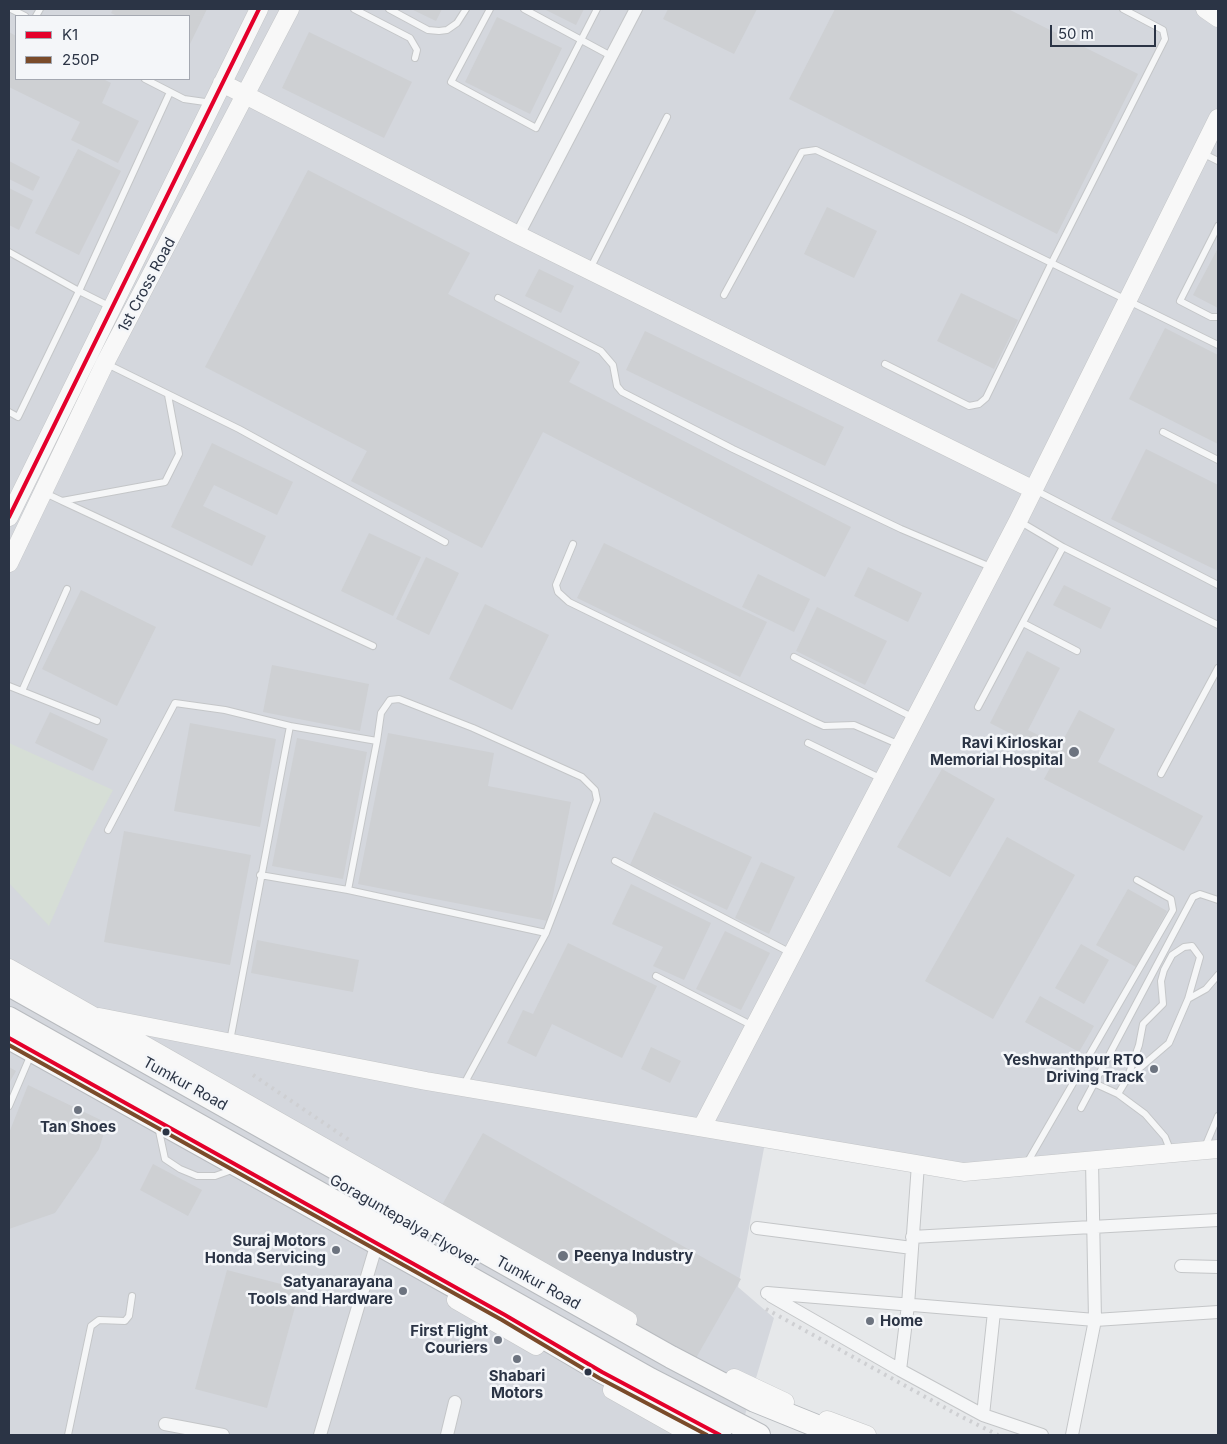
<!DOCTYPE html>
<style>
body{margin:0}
#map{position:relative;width:1227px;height:1444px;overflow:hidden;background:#e6e8ea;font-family:Inter,sans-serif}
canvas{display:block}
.frame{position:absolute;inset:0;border:10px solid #2b3445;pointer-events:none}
.legend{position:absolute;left:15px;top:15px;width:175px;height:65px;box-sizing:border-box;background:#f4f6f9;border:1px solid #a4a8b1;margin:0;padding:6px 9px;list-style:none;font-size:15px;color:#2b3445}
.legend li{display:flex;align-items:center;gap:10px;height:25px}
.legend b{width:25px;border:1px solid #a4a8b1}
.scale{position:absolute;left:1050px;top:25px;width:106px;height:22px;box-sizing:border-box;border:2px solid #2b3445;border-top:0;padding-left:6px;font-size:15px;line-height:18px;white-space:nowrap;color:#2b3445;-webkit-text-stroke:4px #f4f6f9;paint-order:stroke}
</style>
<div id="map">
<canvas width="1227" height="1444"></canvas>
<div class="frame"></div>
<ul class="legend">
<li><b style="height:6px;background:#e4002b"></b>K1</li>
<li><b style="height:6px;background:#7a4b2a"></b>250P</li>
</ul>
<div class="scale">50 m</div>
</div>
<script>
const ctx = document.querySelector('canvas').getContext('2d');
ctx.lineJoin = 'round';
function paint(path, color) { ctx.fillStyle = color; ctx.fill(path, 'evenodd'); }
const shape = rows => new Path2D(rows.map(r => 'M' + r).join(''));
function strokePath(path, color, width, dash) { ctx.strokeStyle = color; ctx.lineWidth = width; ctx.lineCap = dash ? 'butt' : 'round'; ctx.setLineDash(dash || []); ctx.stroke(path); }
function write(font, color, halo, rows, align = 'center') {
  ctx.font = font + ' Inter,sans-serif'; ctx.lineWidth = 5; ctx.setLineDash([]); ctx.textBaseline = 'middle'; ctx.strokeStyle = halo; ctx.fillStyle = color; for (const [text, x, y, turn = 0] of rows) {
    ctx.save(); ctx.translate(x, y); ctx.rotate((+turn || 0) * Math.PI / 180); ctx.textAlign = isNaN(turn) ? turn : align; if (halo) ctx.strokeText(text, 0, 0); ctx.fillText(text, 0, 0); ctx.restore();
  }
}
const built = shape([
 [9,9,1218,9,1218,1156,975,1167,767,1132,738,1287,774,1318,739,1435,9,1435],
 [16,16,189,16,189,79,16,79]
]);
const green = shape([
 [9,743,113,790,87,839,49,926,9,883]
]);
const building = shape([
 [113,9,207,9,189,46,189,16,117,16,111,13],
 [411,9,442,9,436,21],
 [544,9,584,9,576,25],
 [668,9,757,9,734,54,663,19],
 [835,9,1008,9,1138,74,1057,234,789,99],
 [497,17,562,48,530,114,465,82],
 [9,32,16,36,16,79,103,79,111,83,102,103,139,121,118,163,71,140,80,122,9,87],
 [309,32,412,82,384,138,282,88],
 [78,149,121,171,79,255,35,233],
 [9,161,40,177,33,191,9,179],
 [308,170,470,253,448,294,580,362,569,382,851,527,825,577,543,432,482,548,351,481,367,451,205,367],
 [9,188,33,200,19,230,9,225],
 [827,207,877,231,854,278,804,254],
 [1218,248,1218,308,1193,295],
 [539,269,574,286,561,313,525,296],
 [961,293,1018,320,994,369,937,341],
 [1165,328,1218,355,1218,444,1129,399],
 [645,331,844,427,825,466,626,370],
 [212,443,293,482,277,515,214,485,203,506,266,536,252,566,171,527],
 [1146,449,1218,485,1218,571,1111,519],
 [369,533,421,557,393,616,341,591],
 [604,543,767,622,740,677,577,598],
 [426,557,459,573,429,635,396,619],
 [868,567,922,593,908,622,854,596],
 [758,574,810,599,794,632,742,607],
 [1064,585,1111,608,1101,629,1053,605],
 [81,590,156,627,117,706,42,669],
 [485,604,549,635,512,710,449,679],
 [817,607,887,641,865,685,796,651],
 [1027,651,1060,668,1028,730,1060,746,1079,710,1115,729,1098,762,1203,816,1184,851,1044,779,1056,757,990,723],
 [272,665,369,684,360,731,263,712],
 [50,712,108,739,93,771,35,743],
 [190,723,276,739,260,827,174,811],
 [388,733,494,753,488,786,571,802,548,921,358,884],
 [297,738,367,752,343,879,272,866],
 [942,769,995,799,950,877,897,847],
 [654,812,752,857,727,910,630,865],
 [124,831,251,855,230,965,104,942],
 [1007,837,1075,875,993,1019,925,981],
 [761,862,795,877,769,934,735,918],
 [631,884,711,923,684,980,653,966,663,947,612,924],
 [1128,889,1167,911,1136,967,1096,945],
 [725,931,770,953,741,1010,696,989],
 [257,940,359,960,353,992,251,973],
 [568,943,657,986,622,1058,552,1024,536,1057,507,1043,523,1010,533,1014],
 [1081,944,1109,960,1084,1004,1055,988],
 [1040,996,1094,1026,1079,1052,1025,1022],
 [651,1047,681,1061,670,1083,641,1069],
 [9,1067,16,1071,9,1083],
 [28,1085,107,1123,99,1149,55,1213,9,1229,9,1133],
 [483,1133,741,1279,696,1358,438,1212],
 [153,1164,202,1190,188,1216,140,1190],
 [227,1270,300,1289,267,1408,195,1389]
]);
const lane = shape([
 [11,9,25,16],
 [354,9,410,38,417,50,415,58],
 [389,9,428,30,439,31,447,30,457,23,466,9],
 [490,9,451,82,536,128,597,9],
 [524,9,611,56],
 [36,16,40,9],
 [145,79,184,99,212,103],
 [1202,153,1218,161],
 [1218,226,1180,301,1211,317,1218,317],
 [9,252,79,291,18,417,9,412],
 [590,269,667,117],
 [724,295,802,152,816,150,964,220,1218,345],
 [498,298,601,351,613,365,617,386,622,392,733,449,901,529,993,568],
 [111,307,79,291,170,92],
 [105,363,239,429,445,542],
 [885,364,969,406,979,404,986,398,1051,264,1165,39,1163,30,1123,9],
 [1163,432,1218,460],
 [1035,490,1218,585],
 [43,492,62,501,165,482,179,454,168,395],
 [62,501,373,646],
 [573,544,556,585,558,592,569,602,815,722,824,726,854,725,900,745],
 [1063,547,1218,625],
 [1023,623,1077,651],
 [794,657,914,718],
 [9,686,97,721],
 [22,691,67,589],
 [978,707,1063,547,1019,521],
 [290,726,377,741,381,713,390,700,399,699,473,728,582,777,595,790,597,800,546,933],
 [808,743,882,779],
 [1161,774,1218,668],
 [108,830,175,703,225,710,290,726,230,1041],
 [615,861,791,953],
 [260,875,348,890,546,933,463,1086],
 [348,890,377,741],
 [656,976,753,1026],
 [1127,1079,1139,1045,1143,1024,1163,1004,1161,981,1164,970,1172,955,1184,947,1192,946,1200,957,1188,999],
 [1094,1083,1118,1094,1145,1114,1165,1137,1171,1152],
 [1118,1094,1127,1079,1169,1043,1188,999,1206,989,1218,975],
 [9,1106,29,1059],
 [1081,1108,1193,897,1200,894,1218,900],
 [159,1131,165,1159,180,1169,197,1176,215,1176,229,1171],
 [1205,1147,1218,1116],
 [1027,1163,1173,910,1171,899,1137,880],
 [68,1435,91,1326,99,1320,125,1321,129,1316,132,1296]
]);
const street = shape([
 [518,235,636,9],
 [757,1228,912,1248],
 [912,1237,1218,1220],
 [1181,1266,1218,1267],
 [767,1293,1095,1320,1218,1312],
 [771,1296,900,1370,983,1415,1042,1435],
 [900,1370,908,1305,918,1164],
 [983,1415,994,1312],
 [165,1424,223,1435],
 [320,1435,374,1253],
 [447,1435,455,1402],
 [1072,1435,1095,1320,1092,1161]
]);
const secondary = shape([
 [1205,9,1218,18],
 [222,83,518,235,1034,490],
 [9,517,259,9],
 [9,563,105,363,290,9],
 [9,968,628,1320],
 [99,1017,426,1081,964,1172,1218,1149],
 [702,1127,1018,521,1218,118],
 [456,1300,536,1346],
 [734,1378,785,1402],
 [612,1390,692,1435],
 [827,1420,867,1435]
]);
const highway = shape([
 [9,985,671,1357,755,1401,839,1435],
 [9,1018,650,1379,759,1435],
 [9,1038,505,1315,602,1372,720,1435]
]);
const rail = shape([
 [253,1075,349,1140],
 [766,1309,960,1416,998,1435]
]);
const bus1 = shape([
 [9,517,259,9],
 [9,1038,505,1315,602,1372,720,1435]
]);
const bus2 = shape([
 [9,1045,502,1320,599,1378,707,1435]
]);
const markers = [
 [1074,752,6,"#6c737f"],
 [1154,1069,5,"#6c737f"],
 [78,1110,5,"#6c737f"],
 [166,1132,4.5,"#2b3445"],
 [336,1250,5,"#6c737f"],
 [563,1256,6,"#6c737f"],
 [403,1291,5,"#6c737f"],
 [870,1321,5,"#6c737f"],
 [498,1340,5,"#6c737f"],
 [517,1359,5,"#6c737f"],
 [588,1372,4.5,"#2b3445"]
];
const streetNames = [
 ["1st Cross Road",147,285,-62],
 ["Tumkur Road",185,1084,29],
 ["Goraguntepalya Flyover",404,1221,30],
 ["Tumkur Road",538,1283,29]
];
const poiNames = [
 ["Ravi Kirloskar",1063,743],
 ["Memorial Hospital",1063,760],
 ["Yeshwanthpur RTO",1144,1060],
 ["Driving Track",1144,1077],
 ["Tan Shoes",78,1127,"center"],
 ["Suraj Motors",326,1241],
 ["Honda Servicing",326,1258],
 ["Peenya Industry",574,1256,"left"],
 ["Satyanarayana",393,1282],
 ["Tools and Hardware",393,1299],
 ["Home",880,1321,"left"],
 ["First Flight",488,1331],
 ["Couriers",488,1348],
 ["Shabari",517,1376,"center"],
 ["Motors",517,1393,"center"]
];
paint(built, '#d4d7dd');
paint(green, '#d6ded6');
paint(building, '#ced0d3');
strokePath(lane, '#c4c6c8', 8);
strokePath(street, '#c4c6c8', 14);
strokePath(secondary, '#c4c6c8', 19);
strokePath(highway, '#b8bbbf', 24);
strokePath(lane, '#f5f6f7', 6);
strokePath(street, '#f5f6f7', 12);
strokePath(secondary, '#f8f8f8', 18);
strokePath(highway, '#f8f8f8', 22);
strokePath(rail, '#cecfd2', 4, [2.5, 5]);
strokePath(bus1, '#e4002b', 4);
strokePath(bus2, '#7a4b2a', 4);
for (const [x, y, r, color] of markers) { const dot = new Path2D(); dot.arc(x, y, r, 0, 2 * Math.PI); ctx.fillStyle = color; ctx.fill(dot); strokePath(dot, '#f4f6f9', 2); }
write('15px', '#2b3445', '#f4f6f9', streetNames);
write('bold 15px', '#2b3445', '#f4f6f9', poiNames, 'right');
</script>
